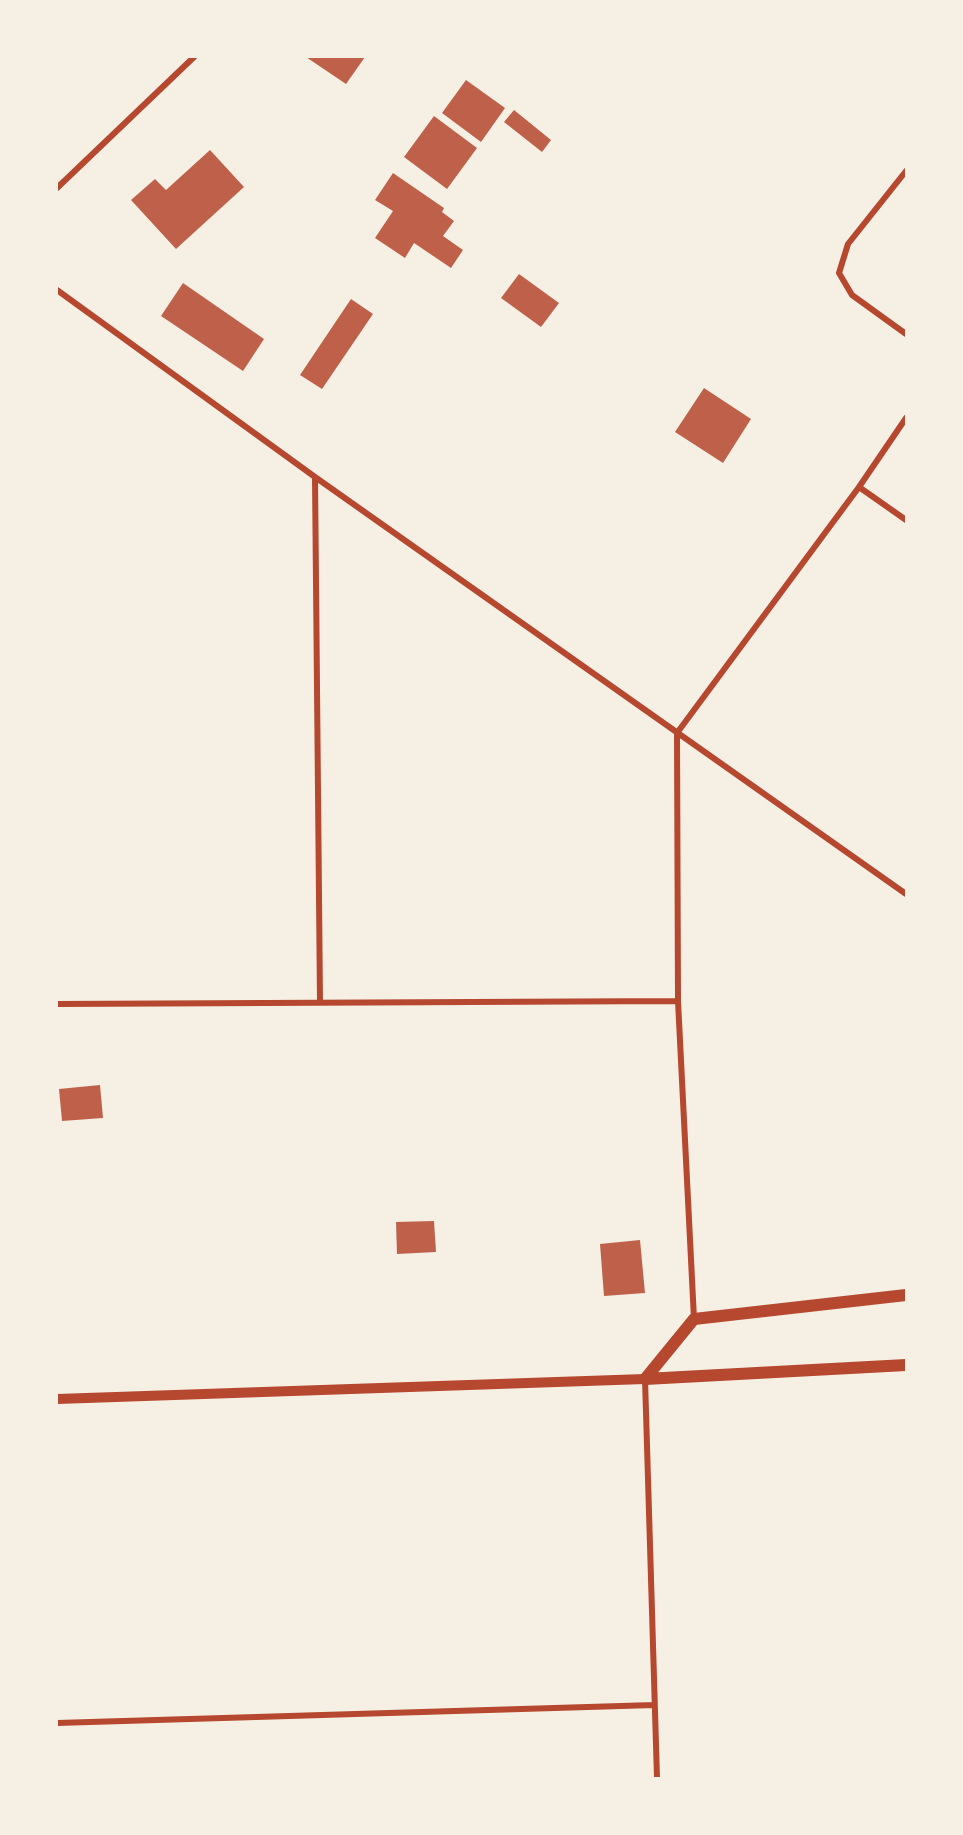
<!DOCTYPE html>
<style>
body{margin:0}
#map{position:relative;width:963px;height:1835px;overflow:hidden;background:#f6efe4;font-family:"Noto Sans",sans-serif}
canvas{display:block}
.frame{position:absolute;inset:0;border:58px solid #f6efe4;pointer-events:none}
</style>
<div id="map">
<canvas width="963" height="1835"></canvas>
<div class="frame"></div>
</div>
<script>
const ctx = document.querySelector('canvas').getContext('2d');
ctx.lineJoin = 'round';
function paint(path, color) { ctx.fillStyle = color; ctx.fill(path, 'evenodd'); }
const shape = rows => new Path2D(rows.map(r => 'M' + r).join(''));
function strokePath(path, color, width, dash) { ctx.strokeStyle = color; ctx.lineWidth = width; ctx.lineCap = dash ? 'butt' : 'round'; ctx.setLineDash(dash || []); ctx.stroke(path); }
const building = shape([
 [306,57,365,57,346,84],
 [466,80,505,108,481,142,442,113],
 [514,110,551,140,542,152,504,122],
 [434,116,477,148,447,189,404,157],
 [210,150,244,187,176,249,131,200,155,179,166,190],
 [393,173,444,208,442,212,454,221,443,236,463,250,451,268,414,243,405,258,375,238,393,211,375,200],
 [519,274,559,303,541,327,501,298],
 [183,283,264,339,243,371,161,316],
 [351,299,373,314,322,389,300,375],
 [704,388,751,419,723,463,675,432],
 [100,1085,103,1118,62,1121,59,1089],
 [434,1221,436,1252,397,1254,396,1222],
 [640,1240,645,1293,604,1296,600,1244]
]);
const minor = shape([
 [906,171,848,244,839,273,852,295,906,334],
 [57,188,194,57],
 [57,290,315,477,906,894],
 [315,477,320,1002],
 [859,487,906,520],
 [57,1004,678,1001],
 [694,1319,678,1001,677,733,859,487,906,418],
 [645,1379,657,1778],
 [57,1723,654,1705]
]);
const tertiary = shape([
 [57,1399,645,1379]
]);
const secondary = shape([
 [645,1379,694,1319,906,1295],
 [645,1379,906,1365]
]);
paint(building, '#bf614a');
strokePath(minor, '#b5482f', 6);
strokePath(tertiary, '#b5482f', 10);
strokePath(secondary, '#b5482f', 12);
</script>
